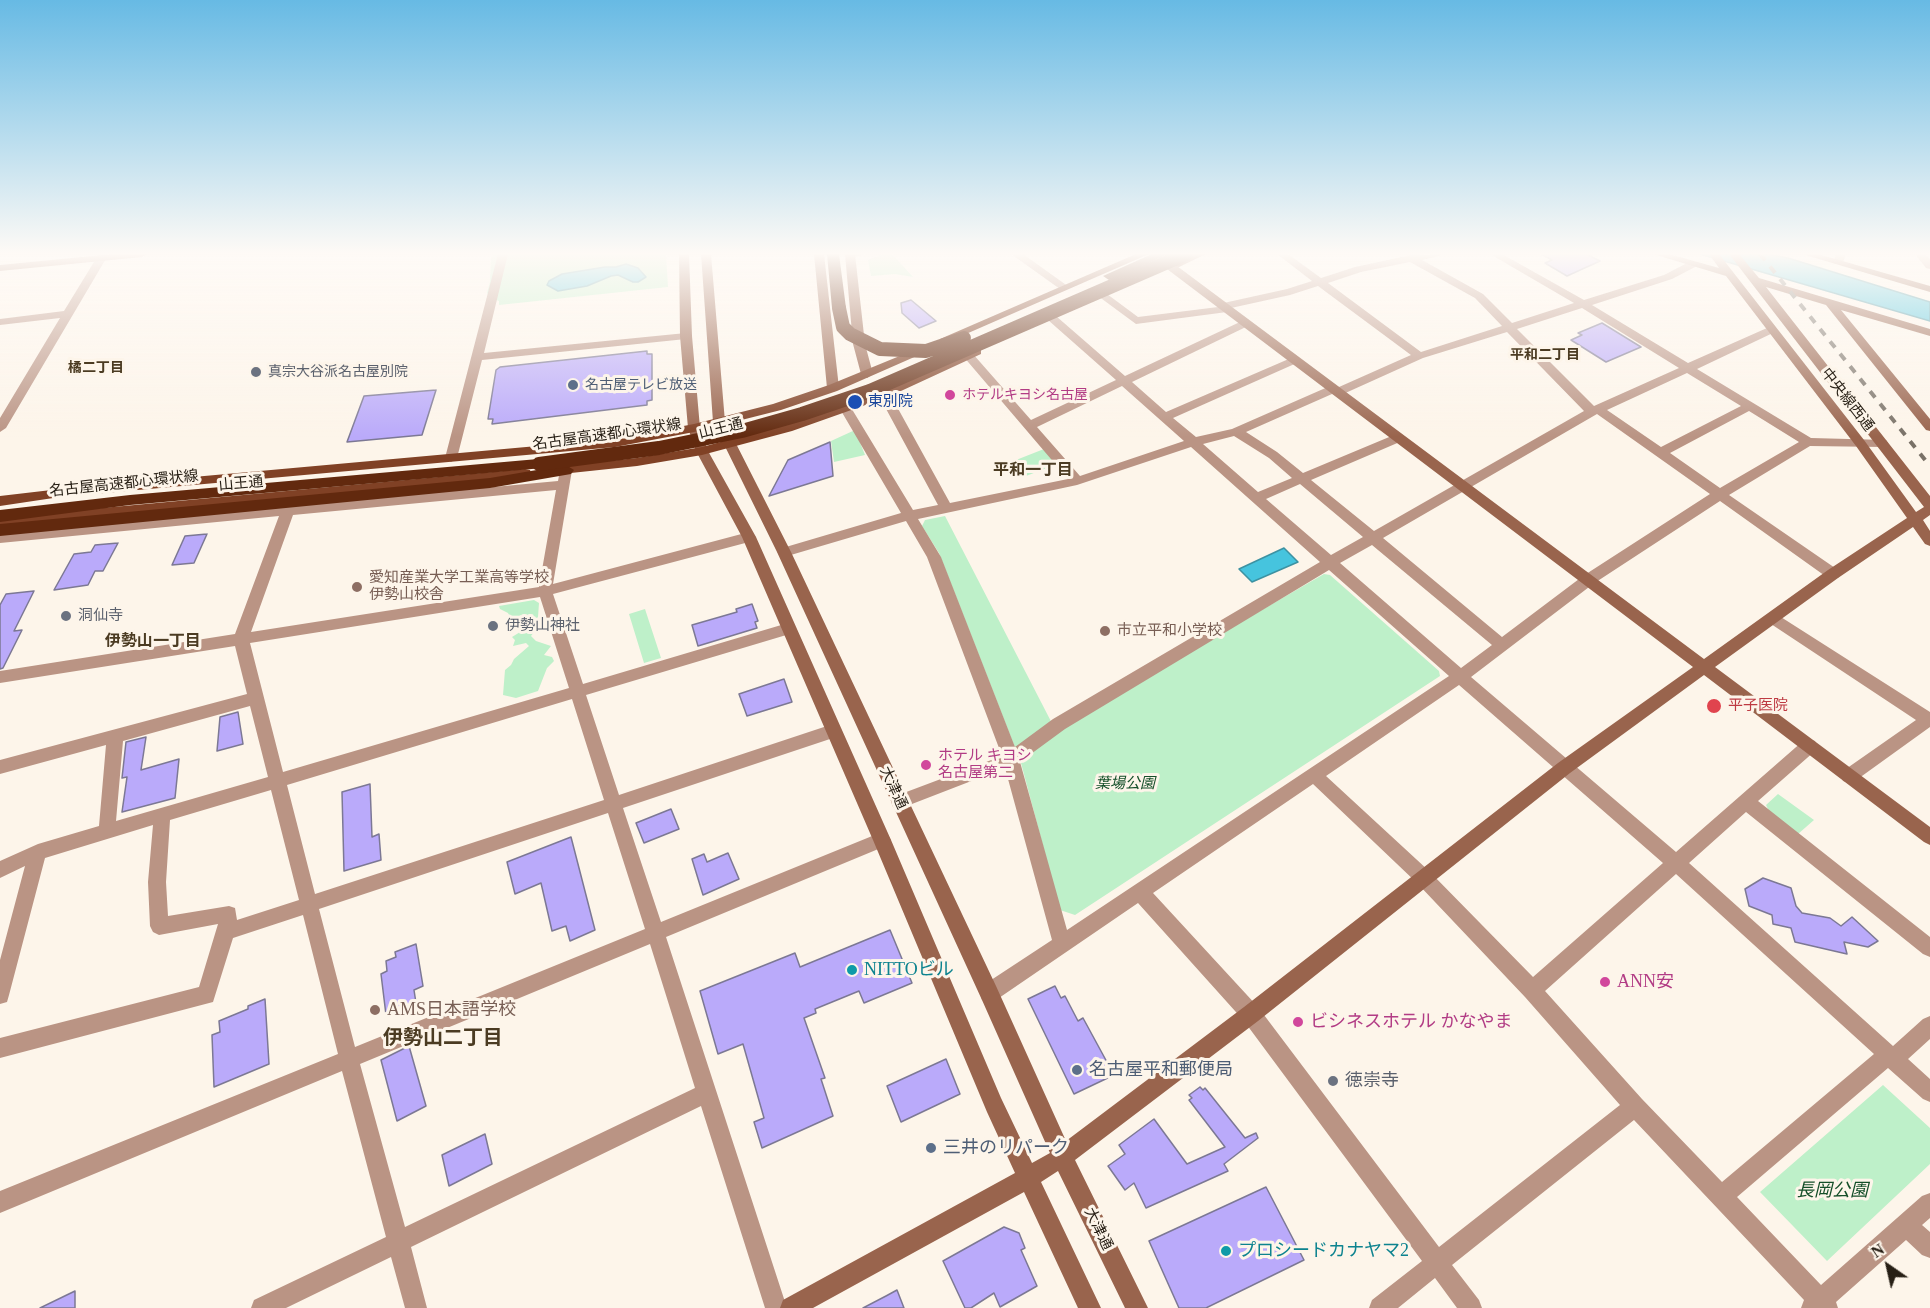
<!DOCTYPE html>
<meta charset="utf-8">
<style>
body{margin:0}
#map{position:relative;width:1930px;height:1308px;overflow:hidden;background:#fdf5ea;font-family:"Times New Roman",serif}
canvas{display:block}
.north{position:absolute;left:1858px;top:1236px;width:60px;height:60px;-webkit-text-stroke:4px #fdf5ea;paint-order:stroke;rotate:326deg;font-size:16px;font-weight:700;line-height:24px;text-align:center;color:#271f15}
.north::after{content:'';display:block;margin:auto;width:21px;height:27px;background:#271f15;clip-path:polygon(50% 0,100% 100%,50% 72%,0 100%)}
</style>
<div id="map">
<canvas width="1930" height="1308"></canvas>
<div class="north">N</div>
</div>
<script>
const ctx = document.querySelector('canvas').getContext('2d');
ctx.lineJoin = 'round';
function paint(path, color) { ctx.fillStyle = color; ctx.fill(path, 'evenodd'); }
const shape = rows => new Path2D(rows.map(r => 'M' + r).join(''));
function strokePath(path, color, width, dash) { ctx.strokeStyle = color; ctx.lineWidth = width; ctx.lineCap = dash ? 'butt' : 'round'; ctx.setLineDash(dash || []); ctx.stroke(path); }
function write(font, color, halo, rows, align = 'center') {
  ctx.font = font + ' "Times New Roman","Noto Sans JP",serif'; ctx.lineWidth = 6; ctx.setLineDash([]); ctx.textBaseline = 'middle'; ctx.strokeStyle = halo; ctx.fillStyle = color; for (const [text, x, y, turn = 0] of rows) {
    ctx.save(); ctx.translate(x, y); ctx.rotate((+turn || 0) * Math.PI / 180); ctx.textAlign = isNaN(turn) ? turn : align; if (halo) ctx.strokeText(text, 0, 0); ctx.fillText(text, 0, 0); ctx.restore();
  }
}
const green = shape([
 [494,254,666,254,668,287,499,305,499,301,493,299,487,293,490,282,491,258],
 [883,254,892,254,913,277,895,274,871,276,868,260],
 [855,430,865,455,834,462,831,441],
 [1044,449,1057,464,1026,476,1016,460],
 [945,516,1057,733,1080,715,1324,574,1330,575,1439,671,1440,676,1075,915,1060,910,1021,763,939,553,922,526,925,520],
 [534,600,539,603,538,617,530,629,534,632,531,636,536,641,551,646,544,655,552,657,554,661,547,668,538,691,516,698,503,695,505,670,511,665,514,659,529,646,526,643,513,646,515,640,512,637,525,629,531,622,513,623,508,613,500,609,499,606],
 [645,609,661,658,644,663,629,614],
 [1778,794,1814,820,1798,834,1769,811,1766,805],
 [1883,1085,1930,1128,1930,1164,1827,1261,1760,1192]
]);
const water = shape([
 [1700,254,1768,254,1788,258,1930,302,1930,321,1700,254],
 [626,264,638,268,646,277,638,282,633,282,618,275,611,276,587,286,558,291,547,285,549,281,562,274,605,267,616,267,626,264],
 [1284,548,1298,562,1252,582,1239,569,1284,548]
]);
const building = shape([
 [1541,254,1586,254,1600,261,1567,276,1545,263,1552,260,1541,254],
 [911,300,936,321,919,328,902,313,901,303,911,300],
 [1602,323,1641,347,1606,362,1571,340,1582,335,1578,333,1602,323],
 [647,351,647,354,652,354,652,400,647,401,647,405,492,424,493,419,488,419,496,370,500,367,647,351],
 [436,390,422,435,347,442,364,396,436,390],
 [830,442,833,476,769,496,788,460,830,442],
 [207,534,194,563,172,565,185,536,207,534],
 [118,543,103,571,95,571,88,585,54,590,74,554,91,552,95,545,118,543],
 [34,591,14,631,22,630,3,668,0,669,0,605,6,594,34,591],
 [752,604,758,621,755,622,757,628,698,646,692,625,737,612,736,609,752,604],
 [784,679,792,702,747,716,739,694,784,679],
 [238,712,243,744,217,751,220,717,238,712],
 [146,737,141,770,179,759,175,798,122,812,127,777,122,778,126,742,146,737],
 [370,784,372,837,379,834,381,860,344,871,342,792,370,784],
 [671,809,679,829,644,843,636,823,671,809],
 [571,837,595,930,570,941,566,926,552,931,541,883,515,894,507,862,571,837],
 [728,853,739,879,703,895,692,859,704,854,707,862,728,853],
 [1763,878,1791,888,1796,906,1802,913,1830,918,1841,926,1852,917,1878,941,1868,947,1844,942,1847,954,1795,942,1791,928,1773,924,1772,915,1749,906,1745,889,1763,878],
 [890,930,912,983,864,1003,859,991,815,1009,816,1013,804,1018,825,1078,821,1079,833,1116,762,1148,754,1122,764,1118,743,1044,718,1054,700,991,795,953,800,967,890,930],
 [416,944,423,986,414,990,416,1003,386,1015,381,974,387,971,386,961,396,957,395,952,416,944],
 [1055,986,1061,998,1065,996,1078,1021,1083,1018,1114,1075,1074,1094,1028,999,1055,986],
 [265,999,269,1064,214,1087,212,1035,220,1032,219,1021,248,1009,248,1006,265,999],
 [409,1046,426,1106,397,1121,381,1060,409,1046],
 [946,1059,960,1094,901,1122,887,1086,946,1059],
 [1200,1087,1203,1090,1205,1088,1245,1138,1256,1133,1258,1138,1224,1164,1228,1171,1146,1208,1134,1183,1125,1190,1108,1166,1125,1154,1119,1145,1154,1119,1187,1164,1225,1147,1189,1100,1192,1098,1189,1095,1200,1087],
 [485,1134,492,1164,449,1186,442,1155,485,1134],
 [1266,1187,1304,1260,1206,1308,1179,1308,1149,1241,1266,1187],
 [1004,1227,1019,1233,1025,1248,1021,1250,1037,1286,1000,1307,994,1293,971,1308,965,1308,943,1261,1004,1227],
 [897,1290,904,1308,863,1308,886,1296,897,1290],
 [75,1291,75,1308,40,1308,75,1291]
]);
const street = shape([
 [102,254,107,257,6,428,0,432,0,418,60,318,0,325,0,319,64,311,97,257,102,254],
 [498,254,508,254,484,353,686,333,692,336,686,339,482,360,457,458,451,462,445,458,498,254],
 [851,254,867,254,846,259,846,255,851,254],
 [1011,254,1023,254,1069,287,1068,289,1060,289,1011,254],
 [1277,254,1288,254,1321,278,1355,267,1411,255,1440,254,1439,256,1422,260,1483,294,1512,323,1574,303,1490,254,1502,254,1584,300,1664,275,1689,262,1697,262,1697,266,1672,279,1592,305,1688,363,1767,328,1775,328,1775,332,1697,369,1811,438,1886,440,1888,443,1886,446,1882,447,1810,446,1729,495,1838,570,1840,574,1838,578,1828,578,1720,501,1593,584,1471,677,1676,852,1803,741,1809,739,1815,741,1817,746,1815,751,1758,801,1930,937,1930,957,1923,954,1746,812,1689,863,1893,1046,1923,1019,1930,1016,1930,1039,1908,1059,1930,1079,1930,1102,1923,1099,1888,1068,1737,1197,1821,1285,1922,1196,1930,1193,1930,1218,1922,1225,1930,1232,1930,1258,1922,1255,1906,1240,1836,1302,1838,1308,1801,1308,1804,1300,1634,1120,1452,1265,1479,1300,1482,1308,1457,1308,1435,1278,1398,1308,1369,1308,1372,1300,1422,1261,1244,1021,1138,903,996,1000,989,1002,982,1000,980,993,982,986,1052,940,1005,768,899,809,893,807,891,802,893,797,1002,756,927,557,906,521,784,557,777,552,779,549,901,513,840,409,842,406,850,406,913,510,938,505,878,394,884,390,890,394,950,503,1068,479,963,356,969,353,973,354,1031,420,1116,380,1048,320,1048,316,1056,316,1125,376,1242,321,1250,321,1250,325,1132,382,1166,412,1291,358,1299,358,1299,362,1173,418,1196,437,1232,429,1330,386,1339,387,1411,355,1318,286,1290,295,1231,308,1231,311,1227,312,1136,324,1098,296,1103,293,1107,294,1138,317,1218,307,1219,304,1287,289,1312,281,1277,254],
 [1410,262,1475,298,1502,326,1421,352,1328,283,1361,272,1410,262],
 [1582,308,1679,368,1594,406,1517,329,1582,308],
 [1507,332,1584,411,1374,531,1311,480,1402,441,1404,438,1402,435,1394,435,1303,473,1277,452,1246,432,1332,394,1341,395,1423,358,1507,332],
 [1687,373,1741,406,1661,447,1607,410,1687,373],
 [1122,386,1184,441,1080,476,1037,427,1122,386],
 [1749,411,1799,442,1720,488,1670,453,1749,411],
 [1597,414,1710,494,1583,576,1502,637,1383,538,1597,414],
 [1234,436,1269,458,1292,478,1258,492,1203,444,1234,436],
 [1191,447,1320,562,1053,719,1015,747,941,557,918,519,1077,485,1191,447],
 [1300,484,1363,537,1331,555,1266,499,1300,484],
 [1372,545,1492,645,1461,668,1340,563,1372,545],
 [1329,570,1449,676,1067,930,1020,762,1065,729,1329,570],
 [1459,685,1663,863,1533,977,1429,871,1326,776,1459,685],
 [1313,784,1417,883,1525,997,1620,1105,1439,1247,1258,1007,1153,893,1313,784],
 [1676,874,1874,1054,1722,1182,1642,1099,1545,991,1676,874],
 [1836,254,1846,254,1842,265,1833,263,1836,254],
 [1915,254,1925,254,1930,259,1930,269,1926,268,1915,254],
 [566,466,572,470,553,584,749,532,756,537,749,542,553,594,583,684,788,623,793,625,795,629,793,633,586,695,619,795,833,724,839,726,841,731,839,736,623,808,661,922,882,832,888,835,891,840,888,845,666,937,787,1308,765,1308,701,1106,411,1247,427,1308,405,1308,391,1257,286,1308,251,1308,254,1300,386,1237,342,1071,0,1213,0,1191,338,1054,303,915,233,938,213,1002,0,1058,0,1038,199,987,218,924,159,935,153,932,150,926,148,882,153,825,45,858,9,995,7,1002,0,1004,0,960,25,866,0,878,0,861,38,844,99,826,106,745,0,774,0,760,247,694,235,646,0,683,0,671,235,634,279,516,0,543,0,533,558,481,560,470,566,466],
 [556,490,539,587,251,632,293,515,556,490],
 [540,597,569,688,283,772,250,643,540,597],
 [572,699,604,800,315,894,287,785,572,699],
 [250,706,268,777,116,821,123,741,250,706],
 [271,790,299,900,237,920,235,908,229,906,168,916,166,882,170,820,271,790],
 [608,813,645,929,355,1047,319,909,608,813],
 [650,944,695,1088,405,1227,360,1064,650,944],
 [1773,612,1930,712,1930,727,1855,781,1849,783,1843,781,1841,776,1843,771,1916,720,1768,622,1766,618,1768,614,1773,612]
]);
const secondary = shape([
 [113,254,147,254,142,257,0,271,0,265,113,254],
 [679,254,689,254,692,336,700,428,708,451,756,537,891,840,1001,1098,1032,1163,1050,1153,982,1000,777,552,713,422,701,254,711,254,725,422,791,552,996,986,1066,1141,1244,1007,1558,763,1693,667,1167,269,1166,267,1170,254,1180,254,1177,266,1704,659,1828,570,1907,518,1856,446,1726,276,1653,254,1669,254,1719,268,1709,254,1719,254,1864,440,1916,512,1924,507,1729,254,1739,254,1759,278,1930,329,1930,336,1841,310,1930,419,1930,431,1926,430,1826,305,1766,287,1930,496,1930,515,1923,520,1930,531,1930,546,1925,544,1913,527,1838,578,1715,667,1930,827,1930,845,1924,842,1704,675,1570,773,1258,1021,1075,1160,1148,1308,1125,1308,1058,1171,1041,1182,1101,1308,1078,1308,1024,1192,813,1308,780,1308,783,1300,1015,1173,987,1112,873,840,742,537,696,451,688,428,680,336,679,254],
 [814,254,824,254,839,388,833,392,827,388,814,254],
 [845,254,855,254,865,344,873,374,867,378,861,374,853,344,845,254],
 [1802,254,1818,254,1930,286,1930,292,1802,254]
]);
const primary = shape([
 [1136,254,1149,254,950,341,942,341,940,339,1136,254],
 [1193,254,1206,254,1179,267,1170,265,1193,254],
 [924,346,928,347,928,351,837,391,781,410,694,432,615,447,60,497,0,506,0,496,60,489,615,439,694,424,773,404,829,385,924,346],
 [977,349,981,350,981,354,888,397,792,431,702,455,637,466,552,475,546,471,552,467,637,458,702,447,784,425,880,391,977,349],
 [525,469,530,470,531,473,530,476,48,523,0,530,0,520,48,513,525,469]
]);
const highway = shape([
 [827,254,839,254,846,308,844,311,834,311,832,308,827,254],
 [1152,254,1168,254,1114,279,1109,280,1103,276,1152,254],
 [538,459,546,464,543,468,130,505,0,522,0,510,130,495,538,459],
 [566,465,574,470,571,474,490,488,0,536,0,524,490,478,566,465]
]);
const rail = shape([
 [1760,254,1930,466]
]);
const highwayBridge = shape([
 [839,308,843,327,850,334,880,349,926,351,964,338],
 [539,464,659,448,742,431,802,414,870,391,1186,254]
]);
const markers = [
 [256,372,6,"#6b7280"],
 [573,385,6,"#5c6f8a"],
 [950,395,6,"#d1479c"],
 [855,402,8,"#1a4fb4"],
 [357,587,6,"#8d6e63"],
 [66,616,6,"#6b7280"],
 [493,626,6,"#6b7280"],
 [1105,631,6,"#8d6e63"],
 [1714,706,8,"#e0444e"],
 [926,765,6,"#d1479c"],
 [852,970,6,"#0f9aa8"],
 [1605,982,6,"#d1479c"],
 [375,1010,6,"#8d6e63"],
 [1298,1022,6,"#d1479c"],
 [1077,1070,6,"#5c6f8a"],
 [1333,1081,6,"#6b7280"],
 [931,1148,6,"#5c6f8a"],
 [1226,1251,6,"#0f9aa8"]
];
const farNeighbourhoodnames = [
 ["平和二丁目",1545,355],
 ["橘二丁目",96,368]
];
const farWorshipnames = [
 ["真宗大谷派名古屋別院",268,372]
];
const farServicenames = [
 ["名古屋テレビ放送",585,385]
];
const farHotelnames = [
 ["ホテルキヨシ名古屋",962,395]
];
const streetNames = [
 ["中央線西通",1847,400,52],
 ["山王通",721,429,-14],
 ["名古屋高速都心環状線",607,435,-8],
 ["名古屋高速都心環状線",124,484,-6],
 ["山王通",241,484,-5],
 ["大津通",893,788,65],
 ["大津通",1098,1229,64]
];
const transitNames = [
 ["東別院",868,402]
];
const educationNames = [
 ["愛知産業大学工業高等学校",369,578],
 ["伊勢山校舎",369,595],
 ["市立平和小学校",1117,631]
];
const worshipNames = [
 ["洞仙寺",78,616],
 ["伊勢山神社",505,626]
];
const healthNames = [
 ["平子医院",1728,706]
];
const hotelNames = [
 ["ホテル キヨシ",938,756],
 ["名古屋第二",938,773]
];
const parkNames = [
 ["葉場公園",1125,784]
];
const neighbourhoodNames = [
 ["平和一丁目",1033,471],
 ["伊勢山一丁目",153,642]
];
const nearCulturenames = [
 ["NITTOビル",864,970],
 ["プロシードカナヤマ2",1238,1251]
];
const nearHotelnames = [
 ["ANN安",1617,982],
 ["ビシネスホテル かなやま",1310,1022]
];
const nearEducationnames = [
 ["AMS日本語学校",387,1010]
];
const nearServicenames = [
 ["名古屋平和郵便局",1089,1070],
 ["三井のリパーク",943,1148]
];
const nearWorshipnames = [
 ["徳崇寺",1345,1081]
];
const nearParknames = [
 ["長岡公園",1832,1191]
];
const nearNeighbourhoodnames = [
 ["伊勢山二丁目",443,1039]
];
paint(green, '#bef0c9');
paint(water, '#46c4de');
strokePath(water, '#3d92a2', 1.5);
paint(building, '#baaafa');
strokePath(building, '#7c7894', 1.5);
paint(street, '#ba9484');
paint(secondary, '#99644d');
paint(primary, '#804125');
paint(highway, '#62290e');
strokePath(rail, '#797167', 4, [8, 8]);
strokePath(highwayBridge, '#62290e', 14);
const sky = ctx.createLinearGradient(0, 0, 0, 437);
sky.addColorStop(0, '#67bae4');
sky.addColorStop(0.58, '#fefaf6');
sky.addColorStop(1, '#fefaf600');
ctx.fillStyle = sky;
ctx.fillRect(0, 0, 1930, 437);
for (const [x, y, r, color] of markers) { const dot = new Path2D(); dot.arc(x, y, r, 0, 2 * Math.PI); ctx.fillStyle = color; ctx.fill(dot); strokePath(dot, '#fdf5ea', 2); }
write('bold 14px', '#4b3b22', '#fdf5ea', farNeighbourhoodnames);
write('14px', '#5b616d', '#fdf5ea', farWorshipnames, 'left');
write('14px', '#4e5e75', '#fdf5ea', farServicenames, 'left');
write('14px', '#b23c85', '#fdf5ea', farHotelnames, 'left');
write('15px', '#271f15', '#fdf5ea', streetNames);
write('15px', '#164399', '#fdf5ea', transitNames, 'left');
write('15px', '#785e54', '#fdf5ea', educationNames, 'left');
write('15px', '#5b616d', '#fdf5ea', worshipNames, 'left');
write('15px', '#be3a42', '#fdf5ea', healthNames, 'left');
write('15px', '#b23c85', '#fdf5ea', hotelNames, 'left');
write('italic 15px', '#154f29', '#fdf5ea', parkNames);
write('bold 16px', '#4b3b22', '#fdf5ea', neighbourhoodNames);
write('18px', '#0d838f', '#fdf5ea', nearCulturenames, 'left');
write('18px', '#b23c85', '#fdf5ea', nearHotelnames, 'left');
write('18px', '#785e54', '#fdf5ea', nearEducationnames, 'left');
write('18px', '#4e5e75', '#fdf5ea', nearServicenames, 'left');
write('18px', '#5b616d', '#fdf5ea', nearWorshipnames, 'left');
write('italic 18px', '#154f29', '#fdf5ea', nearParknames);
write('bold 20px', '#4b3b22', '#fdf5ea', nearNeighbourhoodnames);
</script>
